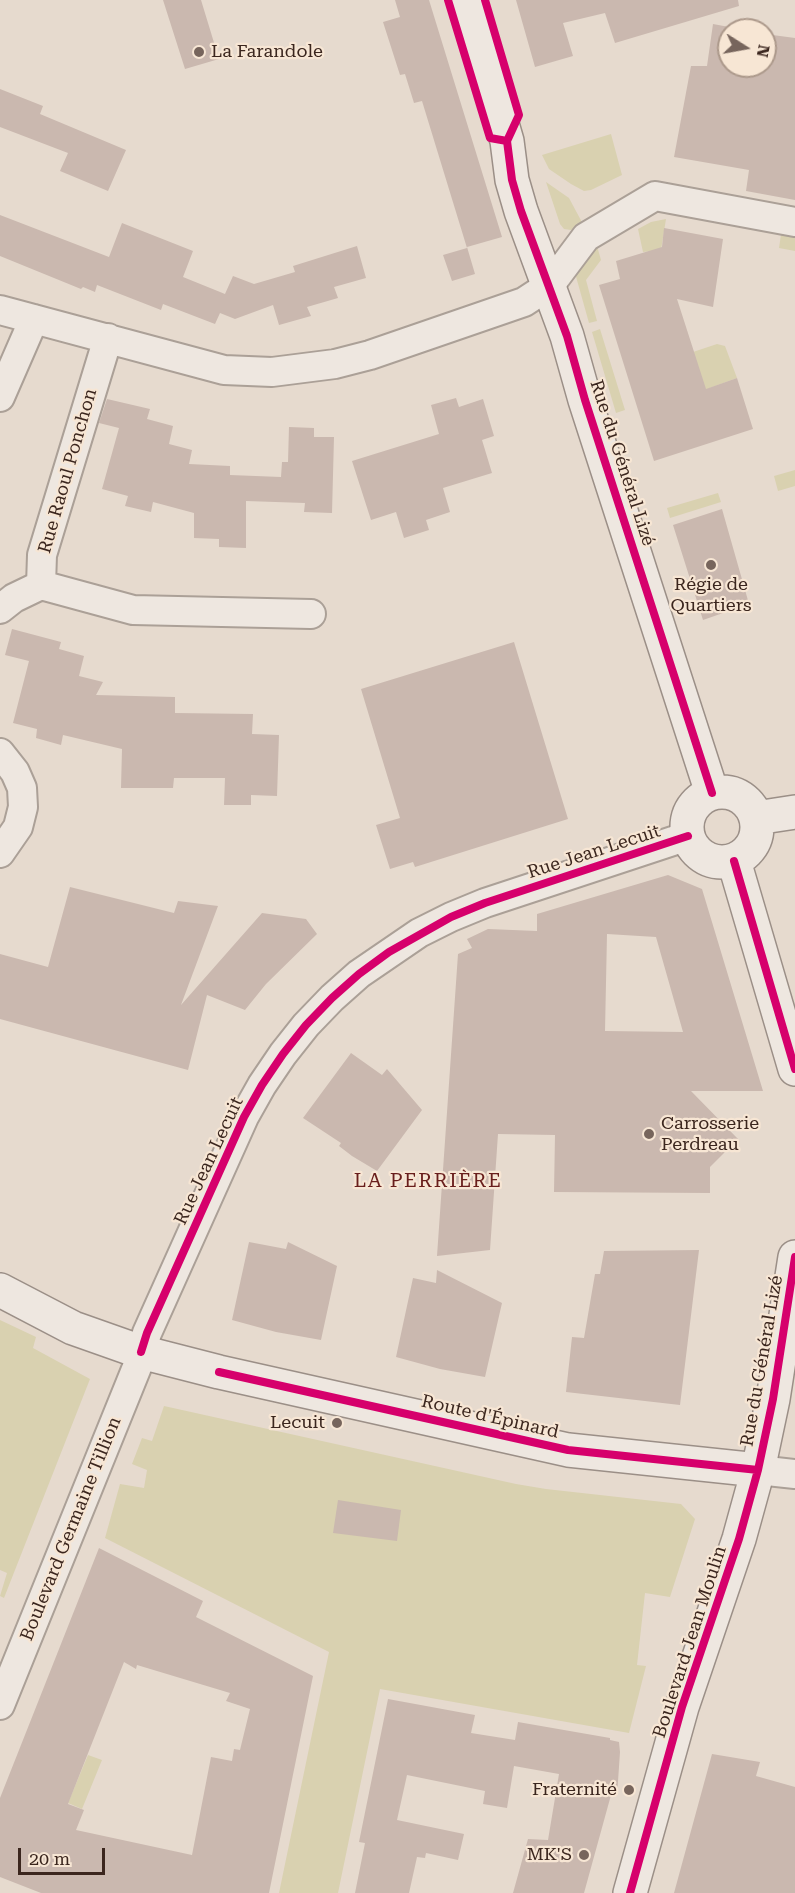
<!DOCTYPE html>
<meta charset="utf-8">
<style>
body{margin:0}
#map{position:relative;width:795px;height:1893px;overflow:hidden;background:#e6dace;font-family:"Roboto Serif",serif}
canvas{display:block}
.north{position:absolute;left:717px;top:18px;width:60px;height:60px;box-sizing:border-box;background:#f7e6d4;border:2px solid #ac998b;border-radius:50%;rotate:101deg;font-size:16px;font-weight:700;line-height:24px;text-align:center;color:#3b261e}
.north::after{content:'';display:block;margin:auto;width:21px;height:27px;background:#77655c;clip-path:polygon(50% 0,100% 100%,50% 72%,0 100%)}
.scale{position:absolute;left:18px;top:1848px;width:87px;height:27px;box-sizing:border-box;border:3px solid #3b261e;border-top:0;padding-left:8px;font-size:18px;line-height:21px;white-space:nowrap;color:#3b261e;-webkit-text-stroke:4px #f7e6d4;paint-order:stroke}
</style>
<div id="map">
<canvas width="795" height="1893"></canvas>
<div class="north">N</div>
<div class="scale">20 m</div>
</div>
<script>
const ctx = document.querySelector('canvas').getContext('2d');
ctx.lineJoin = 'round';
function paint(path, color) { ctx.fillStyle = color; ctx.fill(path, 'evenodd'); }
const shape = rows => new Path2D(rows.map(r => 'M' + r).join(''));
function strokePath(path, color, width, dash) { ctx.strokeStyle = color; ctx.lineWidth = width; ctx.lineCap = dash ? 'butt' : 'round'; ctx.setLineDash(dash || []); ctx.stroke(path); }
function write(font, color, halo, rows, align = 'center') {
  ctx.font = font + ' "Roboto Serif",serif'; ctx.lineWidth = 4.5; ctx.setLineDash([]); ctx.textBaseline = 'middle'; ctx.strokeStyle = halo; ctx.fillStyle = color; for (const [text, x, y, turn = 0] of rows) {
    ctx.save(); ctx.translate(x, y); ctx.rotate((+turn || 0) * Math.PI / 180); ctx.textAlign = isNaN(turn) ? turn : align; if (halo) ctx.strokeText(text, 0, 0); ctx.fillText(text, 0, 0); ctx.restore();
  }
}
const green = shape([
 [611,134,622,175,591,190,584,191,571,184,549,169,542,155],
 [546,182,569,198,584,226,571,230,564,229,560,224],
 [666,219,661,250,643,252,638,229,651,222],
 [782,228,795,230,795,251,779,248],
 [597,246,601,260,586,280,597,321,589,323,575,273],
 [600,329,625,410,616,413,592,332],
 [717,344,725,346,737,378,699,392,693,352],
 [795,470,795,486,778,491,774,476],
 [718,493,721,502,670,518,667,508],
 [0,1320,36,1337,33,1348,90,1379,4,1598,0,1596,7,1573,0,1570],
 [164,1406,516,1484,546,1489,681,1504,695,1519,670,1597,645,1593,637,1665,646,1666,629,1733,380,1689,338,1893,279,1893,329,1652,105,1538,120,1484,144,1488,147,1470,132,1464,142,1438,152,1441],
 [88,1755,102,1760,82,1809,68,1803]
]);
const building = shape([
 [163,0,201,0,219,59,185,69],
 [395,0,429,0,502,237,467,247,475,274,452,281,443,255,467,248,422,101,414,103,405,74,400,75,383,22,400,17],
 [516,0,738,0,739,6,615,43,605,13,563,23,573,56,535,67],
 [713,24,745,30,729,30,729,66,765,66,765,34,795,38,795,200,746,191,749,170,674,157,691,66,707,66],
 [0,89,43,106,40,114,126,150,108,191,60,171,68,153,0,127],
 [0,215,109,257,122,223,193,251,183,277,225,294,233,276,254,284,295,272,293,266,357,246,366,278,334,287,338,298,307,307,311,316,279,325,273,305,235,319,220,313,215,324,163,304,161,310,97,285,95,292,83,287,81,289,0,256],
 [664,228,723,239,713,307,677,299,706,389,737,378,753,429,654,461,599,285,620,279,616,261,662,247],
 [456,398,459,407,483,399,494,436,482,440,492,473,443,488,450,512,426,520,429,530,404,538,396,512,371,520,352,461,439,434,431,405],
 [107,399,150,409,147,419,173,426,169,444,192,450,189,464,230,466,230,475,281,477,282,462,288,462,289,427,314,428,314,437,334,437,332,513,304,512,305,503,246,501,246,548,219,547,219,539,194,538,194,513,153,502,151,512,125,506,128,496,102,489,119,428,99,423],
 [722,509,749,604,703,620,673,525],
 [12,629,61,642,59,649,84,656,79,676,103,682,96,695,175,697,175,713,253,714,252,734,279,735,277,796,251,795,251,805,224,805,225,778,174,778,173,788,121,788,122,749,63,735,61,745,36,738,37,729,13,723,29,661,5,655],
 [514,642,568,819,415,867,413,862,390,869,376,825,400,818,361,689],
 [668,875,702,889,763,1091,691,1091,738,1139,710,1167,710,1193,554,1192,555,1135,498,1134,490,1250,437,1256,458,954,472,948,467,939,488,929,537,931,537,914],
 [607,934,656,937,683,1032,605,1031],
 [70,887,174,913,178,901,218,906,181,1005,262,913,306,919,317,934,266,984,245,1010,207,995,188,1070,0,1019,0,954,48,967],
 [351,1053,382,1075,387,1069,422,1110,377,1171,352,1156,339,1146,341,1143,303,1118],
 [249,1242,286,1249,288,1242,337,1266,321,1340,276,1332,232,1320],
 [699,1250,680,1405,566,1392,572,1337,584,1338,595,1274,600,1274,604,1251],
 [437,1270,502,1303,485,1377,440,1369,396,1357,413,1278,436,1283],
 [338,1500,401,1510,397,1541,333,1533],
 [99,1548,203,1601,196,1617,313,1676,269,1893,41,1893,0,1877,0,1798],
 [124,1662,136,1669,137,1665,230,1693,226,1701,250,1709,240,1750,234,1749,232,1761,211,1757,192,1855,76,1830,84,1810,68,1804],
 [388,1699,475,1715,471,1733,515,1740,518,1722,610,1738,610,1740,619,1742,620,1752,617,1796,611,1795,584,1893,513,1893,528,1839,548,1840,559,1774,514,1766,507,1808,483,1804,485,1791,407,1775,397,1820,464,1834,458,1860,426,1853,425,1858,417,1857,409,1893,355,1893,365,1843,359,1842],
 [712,1754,760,1762,756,1776,795,1787,795,1893,674,1893]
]);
const street = shape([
 [0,310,224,370,272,372,335,364,370,355,524,302,550,285,586,237,655,196,795,222],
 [0,397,34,319],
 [41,585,133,610,311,614],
 [41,585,42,555,108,338],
 [0,609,14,598,41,585],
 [0,753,15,772,22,788,23,807,18,827,0,853],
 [758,1470,795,1474],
 [0,1705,137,1367,147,1333,244,1117,262,1085,283,1054,306,1025,332,998,359,974,419,933,451,917,485,903,688,836]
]);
const secondary = shape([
 [466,0,507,141,512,180,521,211,567,336,585,400,712,793],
 '687 827a35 35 0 1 1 70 0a35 35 0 1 1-70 0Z',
 [756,818,795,812],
 [734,861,795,1069],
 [0,1290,73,1328,141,1352,219,1372,568,1450,758,1470],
 [630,1893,682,1707,739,1539,758,1470,773,1399,795,1257]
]);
const cycleway = shape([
 [448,0,490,138,507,141],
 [485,0,519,115,507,141],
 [507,141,512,180,521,211,567,336,585,400,712,793],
 [734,861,795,1069],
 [141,1352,147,1333,244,1117,262,1085,283,1054,306,1025,332,998,359,974,389,952,451,917,485,903,688,836],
 [219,1372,568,1450,758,1470],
 [630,1893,682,1707,739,1539,758,1470,773,1399,795,1257]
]);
const markers = [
 [199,52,6,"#77655c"],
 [711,565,6,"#77655c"],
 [649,1134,6,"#77655c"],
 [337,1423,6,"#77655c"],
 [629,1790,6,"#77655c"],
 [584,1855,6,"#77655c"]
];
const poiNames = [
 ["La Farandole",211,52,"left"],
 ["Régie de",711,585,"center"],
 ["Quartiers",711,606,"center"],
 ["Carrosserie",661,1124,"left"],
 ["Perdreau",661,1145,"left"],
 ["Lecuit",325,1423],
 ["Fraternité",617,1790],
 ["MK'S",572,1855]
];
const streetNames = [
 ["Rue du Général Lizé",622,463,72],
 ["Rue Raoul Ponchon",68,471,-74],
 ["Rue Jean Lecuit",594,852,-18],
 ["Rue Jean Lecuit",209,1161,-65],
 ["Rue du Général Lizé",762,1361,-80],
 ["Route d'Épinard",490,1417,13],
 ["Boulevard Germaine Tillion",71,1529,-68],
 ["Boulevard Jean Moulin",690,1642,-72]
];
const neighbourhoodNames = [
 ["LA PERRIÈRE",428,1181]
];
paint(green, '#d9d1b0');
paint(building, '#cab8af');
strokePath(street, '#aba097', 32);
strokePath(secondary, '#9b8f87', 36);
strokePath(street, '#eee7e0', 28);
strokePath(secondary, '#eee7e0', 33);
strokePath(cycleway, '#d6006c', 8);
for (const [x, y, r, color] of markers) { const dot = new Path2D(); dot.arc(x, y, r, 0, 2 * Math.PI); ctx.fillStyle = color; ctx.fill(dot); strokePath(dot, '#f7e6d4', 2); }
write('18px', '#3b261e', '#f7e6d4', poiNames, 'right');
write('18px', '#3b261e', '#f7e6d4', streetNames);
ctx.letterSpacing = '1.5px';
write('20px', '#691e1c', '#f7e6d4', neighbourhoodNames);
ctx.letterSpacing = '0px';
</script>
